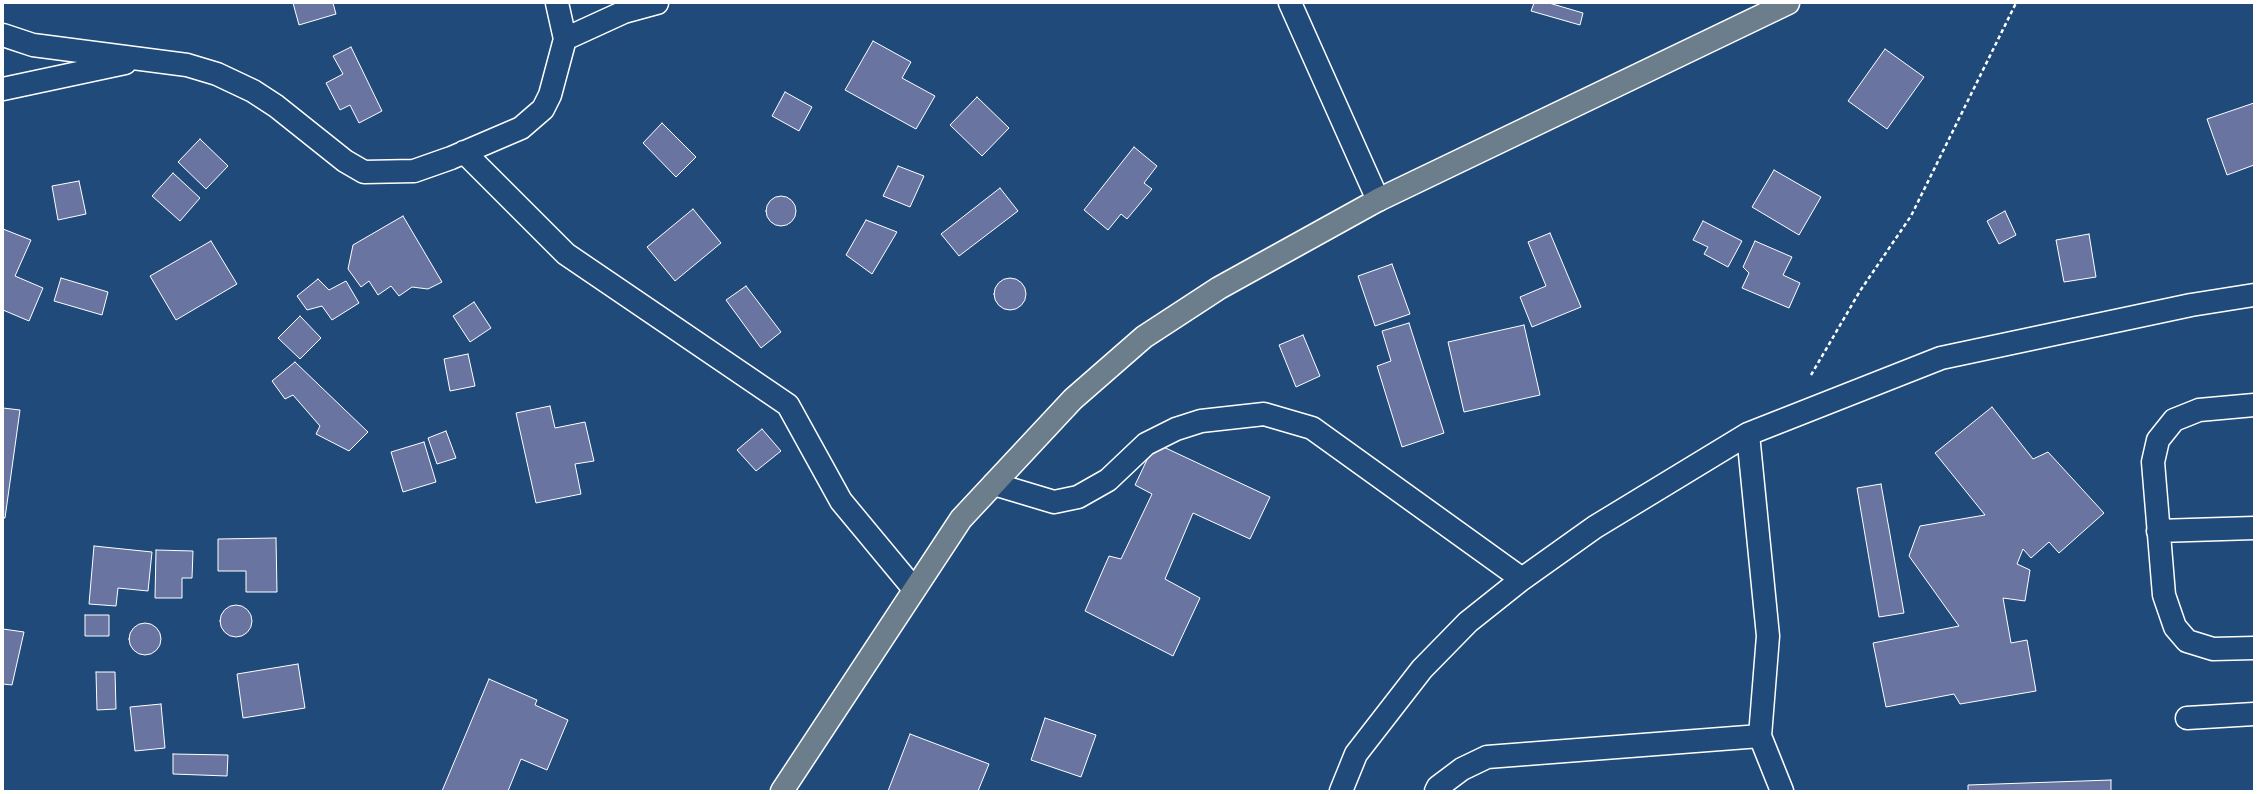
<!DOCTYPE html>
<style>
body{margin:0}
#map{position:relative;width:2257px;height:794px;overflow:hidden;background:#1f4a7a;font-family:"Gochi Hand",sans-serif}
canvas{display:block}
.frame{position:absolute;inset:0;border:4px solid #fff;pointer-events:none}
</style>
<div id="map">
<canvas width="2257" height="794"></canvas>
<div class="frame"></div>
</div>
<script>
const ctx = document.querySelector('canvas').getContext('2d');
ctx.lineJoin = 'round';
function paint(path, color) { ctx.fillStyle = color; ctx.fill(path, 'evenodd'); }
const shape = rows => new Path2D(rows.map(r => 'M' + r).join(''));
function strokePath(path, color, width, dash) { ctx.strokeStyle = color; ctx.lineWidth = width; ctx.lineCap = dash ? 'butt' : 'round'; ctx.setLineDash(dash || []); ctx.stroke(path); }
const building = shape([
 [293,3,333,3,336,14,299,25,293,3],
 [1534,3,1549,3,1583,13,1580,25,1531,11,1534,3],
 [873,41,911,62,902,78,935,96,916,129,845,90,873,41],
 [351,47,382,111,359,123,350,105,340,110,326,83,343,74,333,56,351,47],
 [1885,49,1924,77,1887,129,1848,101,1885,49],
 [785,92,812,107,799,131,772,116,785,92],
 [977,97,1009,128,982,156,950,125,977,97],
 [2254,103,2254,165,2227,175,2207,119,2254,103],
 [662,123,696,157,676,177,643,143,662,123],
 [200,139,228,166,206,189,178,162,200,139],
 [1134,147,1157,166,1144,183,1152,189,1127,219,1121,214,1108,230,1084,210,1134,147],
 [898,166,924,176,910,207,883,196,898,166],
 [1774,170,1821,197,1799,235,1752,207,1774,170],
 [173,173,200,198,180,221,152,196,173,173],
 [79,181,86,214,58,220,52,186,79,181],
 [1000,188,1018,211,959,256,941,234,1000,188],
 '766 211a15 15 0 1 1 30 0a15 15 0 1 1-30 0Z',
 [693,209,721,243,675,281,647,247,693,209],
 [2005,211,2016,235,1999,244,1987,221,2005,211],
 [403,216,442,282,428,289,412,287,399,296,391,286,378,295,369,281,361,287,348,269,353,245,403,216],
 [866,220,897,232,872,274,846,255,866,220],
 [1703,221,1742,241,1728,267,1704,254,1708,247,1693,240,1703,221],
 [3,229,31,240,15,276,43,288,29,321,3,310,3,229],
 [1550,233,1581,307,1532,327,1520,297,1546,286,1528,242,1550,233],
 [2089,234,2096,277,2064,282,2056,240,2089,234],
 [211,241,237,284,176,320,150,276,211,241],
 [1755,241,1792,257,1783,275,1800,283,1789,308,1742,288,1749,273,1743,267,1755,241],
 [1392,264,1410,314,1375,326,1358,276,1392,264],
 [61,278,108,292,102,315,54,301,61,278],
 '994 294a16 16 0 1 1 32 0a16 16 0 1 1-32 0Z',
 [318,279,329,290,346,281,359,303,332,320,322,306,307,310,297,296,318,279],
 [746,286,781,332,761,348,726,300,746,286],
 [474,302,491,328,470,342,453,316,474,302],
 [300,316,321,338,300,359,278,338,300,316],
 [1409,323,1444,433,1402,447,1377,366,1391,361,1382,331,1409,323],
 [1524,325,1540,395,1464,412,1448,342,1524,325],
 [1303,335,1320,376,1296,387,1279,345,1303,335],
 [468,354,475,386,450,391,444,359,468,354],
 [295,362,368,432,349,451,316,434,320,426,293,395,285,399,272,381,295,362],
 [550,406,555,428,585,422,594,461,575,464,581,494,536,503,516,413,550,406],
 [1992,407,2033,459,2048,452,2104,513,2059,553,2049,542,2031,558,2023,549,2017,564,2030,570,2025,601,2003,598,2011,643,2027,640,2036,691,1960,704,1954,694,1886,707,1873,643,1959,626,1909,556,1920,526,1985,515,1935,453,1992,407],
 [3,408,20,410,5,518,3,518,3,408],
 [762,429,781,451,756,471,737,450,762,429],
 [446,431,456,458,437,464,428,438,446,431],
 [424,442,436,482,403,492,391,452,424,442],
 [1155,443,1270,497,1250,539,1193,513,1165,579,1200,598,1173,656,1085,611,1109,556,1121,559,1152,494,1135,485,1155,443],
 [1881,484,1904,613,1879,617,1857,488,1881,484],
 [276,538,277,592,246,592,246,571,218,571,218,539,276,538],
 [94,546,152,552,148,591,118,588,116,606,89,604,94,546],
 [156,550,193,551,192,578,182,578,182,598,155,598,156,550],
 '220 621a16 16 0 1 1 32 0a16 16 0 1 1-32 0Z',
 [85,615,109,615,109,636,85,636,85,615],
 '129 639a16 16 0 1 1 32 0a16 16 0 1 1-32 0Z',
 [3,629,24,632,12,685,3,684,3,629],
 [298,664,305,708,243,718,237,674,298,664],
 [96,672,115,672,116,709,97,710,96,672],
 [489,679,537,700,535,705,568,720,547,770,521,759,508,791,442,791,489,679],
 [161,704,165,748,135,751,130,707,161,704],
 [1045,718,1096,735,1081,777,1031,760,1045,718],
 [910,734,989,764,978,791,888,791,910,734],
 [173,754,228,755,227,776,173,774,173,754],
 [2111,780,2111,791,1968,791,1968,785,2111,780]
]);
const path = shape([
 [1811,375,1860,291,1911,216,2016,3]
]);
const minor = shape([
 [1290,3,1378,200],
 [3,35,33,45,187,65,217,74,253,91,276,106,345,161,364,172,414,171,451,158,521,128,543,109,550,95,565,39,557,3],
 [565,39,624,12,657,3],
 [3,89,125,63],
 [464,152,566,254,788,405,841,501,914,589],
 [2254,405,2199,410,2174,420,2158,440,2153,462,2164,595,2175,627,2187,641,2213,649,2254,648],
 [1748,434,1768,636,1760,736,1782,791],
 [994,484,1054,502,1078,497,1108,480,1146,444,1176,429,1201,421,1264,414,1312,428,1522,579],
 [2158,531,2254,528],
 [2187,718,2254,714],
 [1341,791,1356,754,1422,669,1468,622,1522,579,1595,527,1748,434,1941,358,2191,305,2254,295],
 [1436,791,1438,787,1462,769,1487,757,1760,736]
]);
const major = shape([
 [782,791,961,519,1073,399,1144,337,1219,288,1378,200,1788,3]
]);
paint(building, '#6975a0');
strokePath(building, '#fff', 1);
strokePath(minor, '#fff', 25);
strokePath(major, '#fff', 25);
strokePath(path, '#fff', 2.5, [4, 3]);
strokePath(minor, '#1f4a7a', 22);
strokePath(major, '#6c7d8c', 22);
</script>
